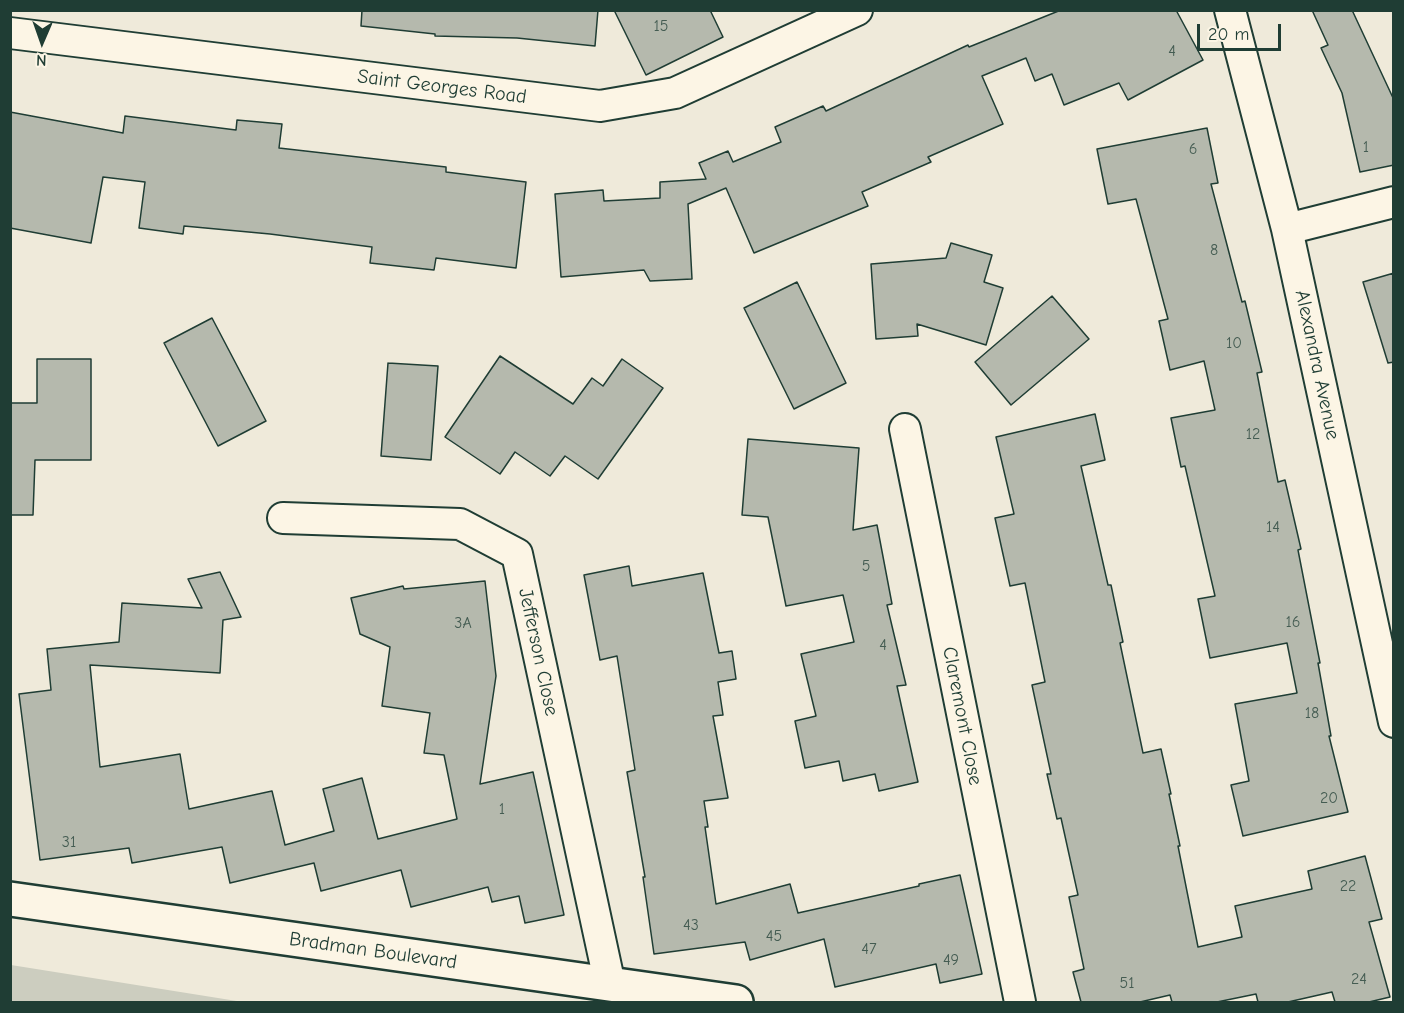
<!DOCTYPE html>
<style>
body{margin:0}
#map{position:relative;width:1404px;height:1013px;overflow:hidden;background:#efeada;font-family:"Comic Neue",sans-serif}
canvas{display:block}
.frame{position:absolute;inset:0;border:12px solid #1f3d34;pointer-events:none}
.north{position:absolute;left:12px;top:12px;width:60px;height:60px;-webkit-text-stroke:4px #fcf5e5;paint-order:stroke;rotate:182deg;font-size:16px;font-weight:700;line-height:24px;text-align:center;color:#1f3d34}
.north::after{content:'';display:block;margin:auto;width:21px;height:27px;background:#1f3d34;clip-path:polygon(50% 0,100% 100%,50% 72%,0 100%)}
.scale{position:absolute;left:1197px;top:24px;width:84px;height:27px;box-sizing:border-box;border:3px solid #1f3d34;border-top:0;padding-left:8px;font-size:18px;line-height:21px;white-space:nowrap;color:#1f3d34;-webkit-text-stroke:4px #fcf5e5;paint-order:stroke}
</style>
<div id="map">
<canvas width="1404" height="1013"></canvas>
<div class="frame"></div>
<div class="north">N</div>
<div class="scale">20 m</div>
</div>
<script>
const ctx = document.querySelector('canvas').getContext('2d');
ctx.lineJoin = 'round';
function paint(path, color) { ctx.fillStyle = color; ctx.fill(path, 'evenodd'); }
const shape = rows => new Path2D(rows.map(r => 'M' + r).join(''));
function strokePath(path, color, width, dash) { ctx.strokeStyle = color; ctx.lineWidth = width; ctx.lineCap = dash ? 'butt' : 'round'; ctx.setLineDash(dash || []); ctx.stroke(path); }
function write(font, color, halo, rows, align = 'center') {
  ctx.font = font + ' "Comic Neue",sans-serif'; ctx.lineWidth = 6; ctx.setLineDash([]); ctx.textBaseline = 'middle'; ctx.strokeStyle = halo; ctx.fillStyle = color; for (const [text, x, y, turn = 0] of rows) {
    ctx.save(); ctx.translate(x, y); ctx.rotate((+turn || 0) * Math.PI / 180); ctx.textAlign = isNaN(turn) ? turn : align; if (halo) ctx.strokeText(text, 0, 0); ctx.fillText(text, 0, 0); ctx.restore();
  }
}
const green = shape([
 [11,965,243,1002,11,1002]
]);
const building = shape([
 [362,10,598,10,595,46,517,38,435,36,435,34,361,26,362,10],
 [614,10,710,10,723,37,646,75,614,10],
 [1061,10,1176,10,1203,60,1128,100,1119,83,1064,105,1052,74,1035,81,1026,58,982,76,1003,124,928,157,931,162,862,192,868,206,754,253,726,188,688,204,692,279,650,281,644,270,561,277,555,194,603,190,604,201,660,198,660,182,706,179,699,163,728,151,733,162,781,142,775,127,823,106,826,111,968,45,969,47,1061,10],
 [1312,10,1352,10,1394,100,1394,165,1360,172,1342,93,1321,48,1328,45,1312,10],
 [10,112,123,133,125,116,236,130,237,120,282,124,279,148,446,167,446,172,526,182,516,268,436,258,434,270,370,263,372,247,270,234,184,226,183,234,139,228,145,182,103,177,91,243,10,228,10,112],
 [1207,128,1218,183,1211,184,1242,302,1245,301,1262,372,1257,373,1278,482,1285,480,1301,549,1298,550,1320,663,1318,663,1331,736,1329,736,1348,812,1243,836,1231,785,1249,781,1235,704,1297,693,1287,643,1210,658,1198,599,1215,596,1185,466,1181,467,1171,418,1215,410,1204,361,1170,370,1159,321,1168,319,1136,199,1108,204,1097,149,1207,128],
 [951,243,992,255,984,282,1003,288,986,345,917,324,918,336,876,339,871,264,946,258,951,243],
 [1394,273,1394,362,1388,363,1363,282,1394,273],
 [797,282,846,383,794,409,744,308,797,282],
 [1052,296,1089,339,1011,405,975,362,1052,296],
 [212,318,266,421,218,446,164,343,212,318],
 [500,356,573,404,592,378,603,386,622,359,663,388,598,479,565,456,550,476,515,452,500,474,445,437,500,356],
 [37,359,91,359,91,460,35,460,33,515,10,515,10,403,37,403,37,359],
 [388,363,438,366,431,460,381,456,388,363],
 [1095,414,1105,460,1081,466,1108,585,1111,585,1123,642,1120,643,1143,753,1161,749,1171,794,1169,794,1180,846,1178,846,1198,947,1242,937,1235,906,1312,889,1308,871,1365,856,1382,919,1369,922,1390,997,1369,1002,1335,1002,1332,992,1288,1002,1258,1002,1256,994,1217,1002,1172,1002,1170,995,1140,1002,1081,1002,1073,972,1084,969,1069,897,1078,895,1061,818,1057,819,1047,774,1051,774,1032,685,1045,682,1025,583,1010,586,995,518,1014,514,996,437,1095,414],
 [748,439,859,448,853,530,877,525,892,604,887,605,906,685,897,686,918,782,879,791,875,774,843,781,839,761,805,768,795,721,816,716,801,654,854,642,843,595,786,606,768,517,742,515,748,439],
 [629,566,632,586,703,573,719,653,732,651,736,679,718,682,723,715,713,716,728,798,704,801,708,827,705,827,716,904,790,884,798,913,919,886,919,884,960,875,982,974,940,983,936,964,835,987,824,939,750,960,745,942,654,954,643,877,645,877,627,772,635,770,617,656,600,660,584,575,629,566],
 [220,572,241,617,223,620,220,673,90,665,100,767,180,754,189,809,272,791,285,845,334,831,323,789,362,778,378,839,457,819,444,755,424,753,430,713,382,706,390,647,360,634,351,598,403,586,404,589,485,581,496,676,480,784,533,772,564,915,525,923,519,896,492,902,488,887,411,907,401,870,321,891,314,863,230,883,222,847,132,863,129,848,40,860,19,694,51,690,47,649,119,642,122,603,202,608,188,579,220,572]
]);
const street = shape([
 [1230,10,1287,229,1394,722],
 [10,33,600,106,675,93,857,10],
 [1287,229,1394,202],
 [905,429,1020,1002],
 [283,518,460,524,517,554,610,985]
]);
const secondary = shape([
 [10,899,736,1002]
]);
const numberNames = [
 ["15",661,26],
 ["4",1172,51],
 ["1",1366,147],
 ["6",1193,149],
 ["8",1214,250],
 ["10",1234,343],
 ["12",1253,434],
 ["14",1273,527],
 ["5",866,566],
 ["16",1293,622],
 ["3A",463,623],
 ["4",883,645],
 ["18",1312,713],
 ["20",1329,798],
 ["1",502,809],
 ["31",69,842],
 ["22",1348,886],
 ["43",691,925],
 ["45",774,936],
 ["47",869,949],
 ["49",951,960],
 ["24",1359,979],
 ["51",1127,983]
];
const streetNames = [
 ["Saint Georges Road",442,87,7],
 ["Alexandra Avenue",1317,365,78],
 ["Jefferson Close",538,652,78],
 ["Claremont Close",962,716,79],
 ["Bradman Boulevard",373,951,8]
];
paint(green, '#cccdbf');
paint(building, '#b5b9ad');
strokePath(building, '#1f3d34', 1.5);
strokePath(street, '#1f3d34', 34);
strokePath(secondary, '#1f3d34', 38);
strokePath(street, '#fcf5e5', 30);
strokePath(secondary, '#fcf5e5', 33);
write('16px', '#445c52', null, numberNames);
write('20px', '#1f3d34', '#fcf5e5', streetNames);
</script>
